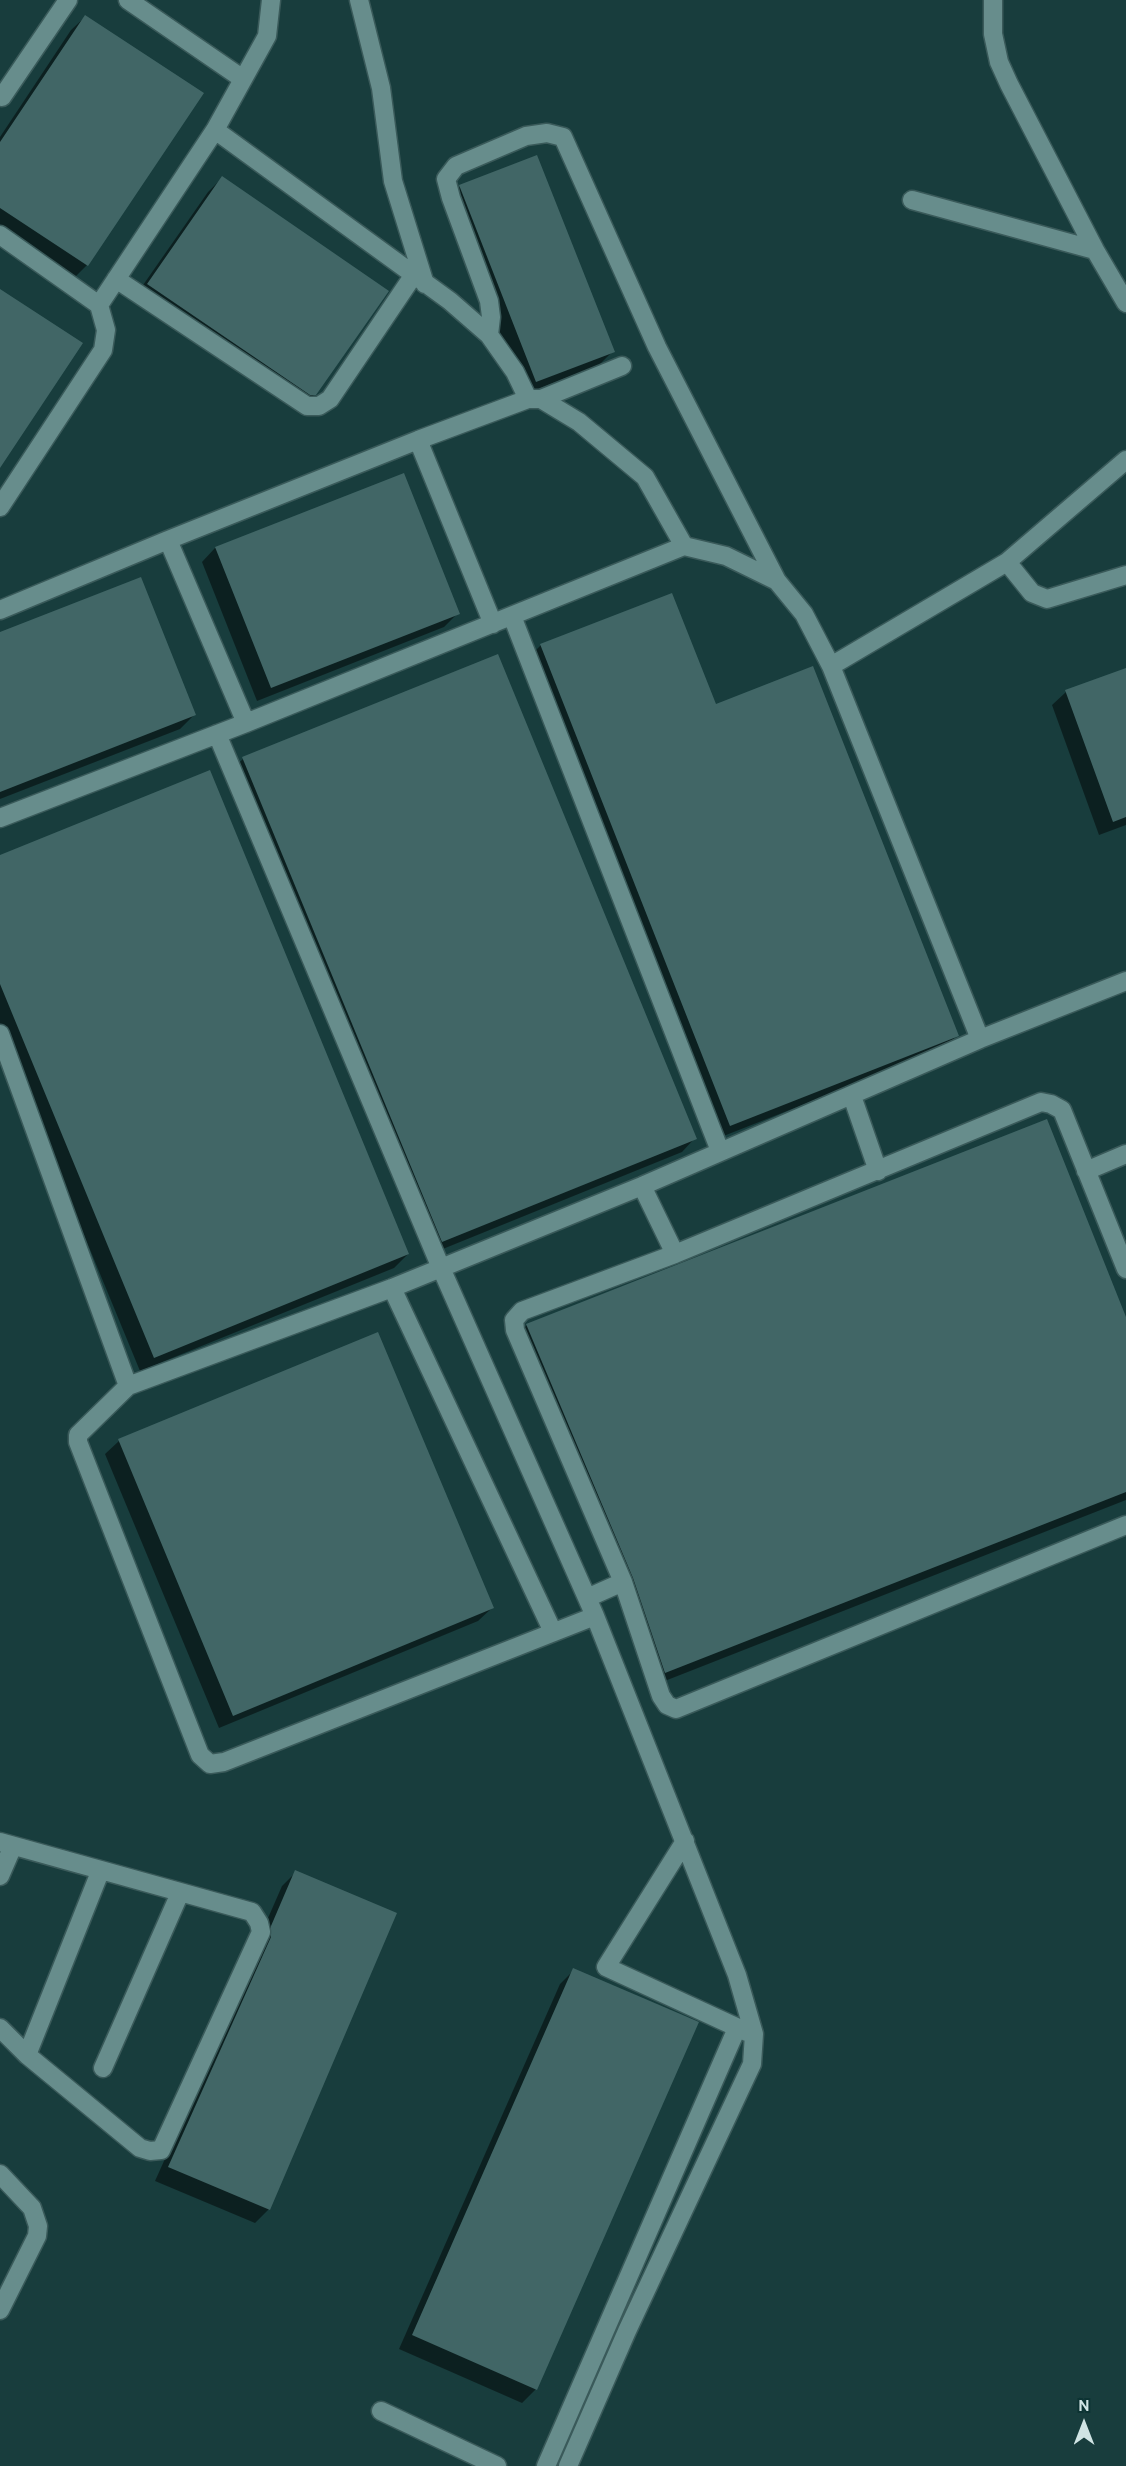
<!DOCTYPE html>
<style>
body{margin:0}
#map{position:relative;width:1126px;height:2466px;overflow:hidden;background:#183d3d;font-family:Cabin,sans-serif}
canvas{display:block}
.north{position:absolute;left:1054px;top:2394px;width:60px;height:60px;-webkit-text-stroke:4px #0c3333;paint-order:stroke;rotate:0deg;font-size:16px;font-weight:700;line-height:24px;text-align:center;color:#d0e4e4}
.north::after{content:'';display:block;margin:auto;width:21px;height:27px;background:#d0e4e4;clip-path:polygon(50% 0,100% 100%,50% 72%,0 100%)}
</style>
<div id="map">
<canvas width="1126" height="2466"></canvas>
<div class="north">N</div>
</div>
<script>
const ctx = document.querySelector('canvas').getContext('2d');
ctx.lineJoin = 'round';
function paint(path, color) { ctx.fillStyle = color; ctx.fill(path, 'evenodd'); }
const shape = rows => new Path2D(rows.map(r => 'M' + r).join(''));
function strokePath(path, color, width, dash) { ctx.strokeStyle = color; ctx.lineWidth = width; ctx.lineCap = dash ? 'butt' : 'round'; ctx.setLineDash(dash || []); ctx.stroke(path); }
const shadow = shape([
 [85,17,202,93,87,265,73,279,0,231,0,137,71,30],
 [222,178,315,394,300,408,134,298,208,192],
 [460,187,613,351,599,365,522,395,446,200],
 [403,475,458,613,444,627,257,701,202,562,215,548],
 [0,633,194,715,180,729,0,799],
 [541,645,715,706,957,1035,944,1049,716,1139,527,659],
 [1126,670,1126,825,1099,835,1052,705,1066,692],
 [243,759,695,1138,682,1152,428,1255,229,772],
 [0,856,408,1254,394,1268,140,1371,0,1031],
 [1126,1321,1126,1500,652,1686,620,1592,513,1339,527,1325],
 [119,1441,492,1608,478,1621,219,1728,105,1454],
 [296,1872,269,2209,255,2223,155,2181,258,1952,258,1941,282,1886],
 [574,1970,536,2389,522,2403,399,2349,560,1984]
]);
const building = shape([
 [85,15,204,93,88,266,0,208,0,142],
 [537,155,615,352,536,382,459,185],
 [222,176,389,291,316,395,310,395,147,284],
 [0,289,83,343,0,468],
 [404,473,460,614,271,688,215,547],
 [141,577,196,715,0,792,0,632],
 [672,593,716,704,813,666,959,1036,730,1126,540,644],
 [498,654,697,1139,442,1242,242,757],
 [1126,668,1126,817,1113,822,1065,690],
 [210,770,409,1254,154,1358,0,984,0,855],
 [1047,1119,1126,1317,1126,1492,665,1673,633,1578,526,1324],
 [378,1332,494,1608,233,1716,118,1439],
 [295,1870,397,1913,270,2210,168,2167,271,1937,271,1926],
 [573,1968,699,2022,537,2390,412,2335]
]);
const minor = shape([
 [128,0,243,79],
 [359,0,381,88,393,181,425,284],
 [993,0,993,34,999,62,1009,84,1095,250,1126,303],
 [0,95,2,97,68,0],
 [215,130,450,301,489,335,515,372,528,399],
 [912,200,1095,250],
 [0,235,99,305],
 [116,279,307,406,319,406,330,399,413,276],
 [489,335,491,317,489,301,451,198,446,179,456,166,526,136,547,133,563,137,657,347,777,581],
 [541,399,622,366],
 [418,440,493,624],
 [0,507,103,350,106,330,99,305,215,130,267,36,271,0],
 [1007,562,1032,593,1047,599,1126,575],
 [0,610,168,540],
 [512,616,720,1151],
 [831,666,1007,562,1126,460],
 [246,723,168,540,418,440,528,399,541,399,579,422,645,477,684,546],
 [217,734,441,1268,595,1616,737,1975,754,2034,752,2064,627,2331,568,2466],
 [0,818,246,723,684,546,726,556,777,581,804,614,831,666,980,1039],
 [0,1034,128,1386],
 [852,1096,878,1171],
 [1086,1171,1126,1154],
 [642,1186,675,1254],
 [1126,1269,1062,1110,1051,1104,1041,1102,675,1254,522,1311,514,1320,515,1330,623,1582,661,1696,667,1705,676,1709,1126,1525],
 [392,1288,553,1632],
 [587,1598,623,1582],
 [595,1616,224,1762,210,1764,200,1755,78,1442,78,1435,128,1386,392,1288,642,1186,980,1039,1126,981],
 [685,1841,606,1967,747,2032],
 [0,1842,252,1912,259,1923,261,1932,161,2150,150,2151,140,2148,27,2055,0,2028],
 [0,1876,13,1846],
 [27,2055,100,1872],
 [103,2068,180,1893],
 [0,2174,32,2208,38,2226,37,2236,0,2310],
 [381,2411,497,2466],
 [546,2466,737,2028]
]);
paint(shadow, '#0007');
paint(building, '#416666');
strokePath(minor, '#3a5a5a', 21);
strokePath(minor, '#678d8c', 18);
</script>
